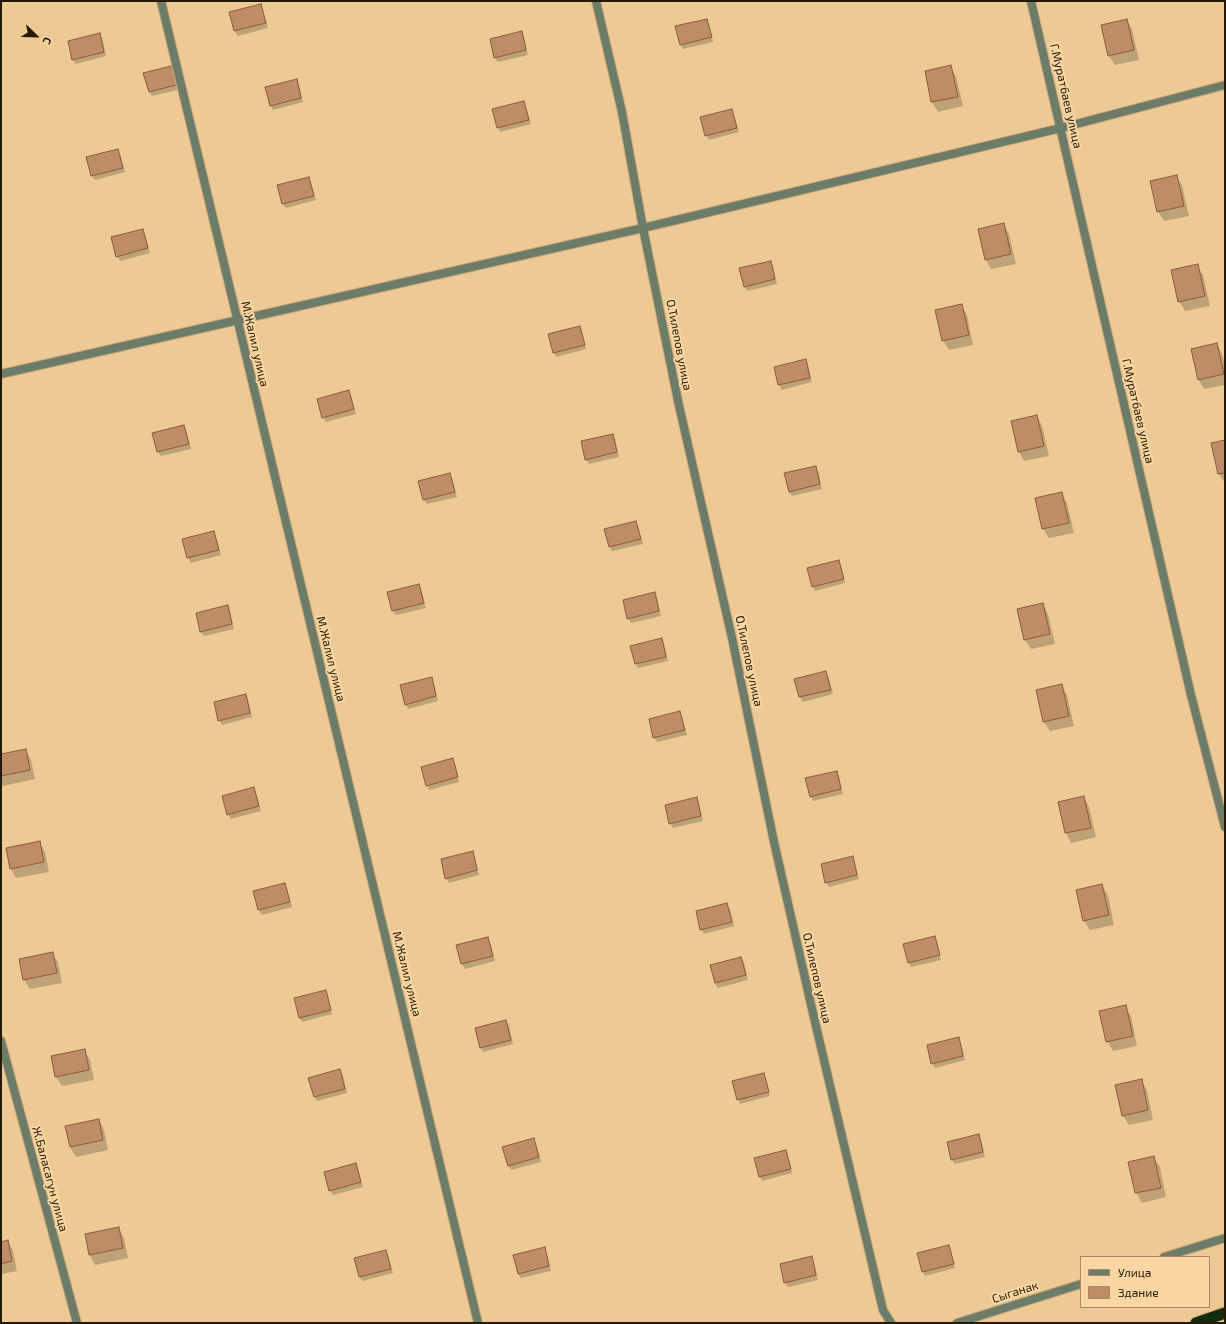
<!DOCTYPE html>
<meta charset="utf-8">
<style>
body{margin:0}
#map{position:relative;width:1226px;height:1324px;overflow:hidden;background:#edca95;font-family:"Exo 2",sans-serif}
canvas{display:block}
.frame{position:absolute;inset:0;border:2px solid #261904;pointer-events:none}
.legend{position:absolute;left:1080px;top:1256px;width:130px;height:52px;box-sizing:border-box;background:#fad7a2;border:1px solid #a58b63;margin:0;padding:5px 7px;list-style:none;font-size:12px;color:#261904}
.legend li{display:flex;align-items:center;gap:8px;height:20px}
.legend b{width:20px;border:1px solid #a58b63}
.north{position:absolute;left:16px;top:16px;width:40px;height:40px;-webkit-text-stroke:3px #fad7a2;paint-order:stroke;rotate:113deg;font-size:11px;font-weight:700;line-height:16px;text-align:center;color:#261904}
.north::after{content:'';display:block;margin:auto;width:14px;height:18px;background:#261904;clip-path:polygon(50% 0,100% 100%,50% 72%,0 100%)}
</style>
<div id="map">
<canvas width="1226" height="1324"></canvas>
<div class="frame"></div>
<ul class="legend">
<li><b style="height:5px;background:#6d7c68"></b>Улица</li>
<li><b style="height:11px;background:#be8d68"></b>Здание</li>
</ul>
<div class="north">С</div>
</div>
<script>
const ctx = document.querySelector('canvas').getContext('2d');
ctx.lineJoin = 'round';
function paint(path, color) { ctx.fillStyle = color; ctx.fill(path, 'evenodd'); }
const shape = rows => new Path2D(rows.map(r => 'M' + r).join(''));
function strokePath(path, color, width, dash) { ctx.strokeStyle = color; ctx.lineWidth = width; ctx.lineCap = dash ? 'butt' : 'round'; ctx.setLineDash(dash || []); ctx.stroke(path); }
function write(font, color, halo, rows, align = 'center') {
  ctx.font = font + ' "Exo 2",sans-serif'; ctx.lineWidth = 4; ctx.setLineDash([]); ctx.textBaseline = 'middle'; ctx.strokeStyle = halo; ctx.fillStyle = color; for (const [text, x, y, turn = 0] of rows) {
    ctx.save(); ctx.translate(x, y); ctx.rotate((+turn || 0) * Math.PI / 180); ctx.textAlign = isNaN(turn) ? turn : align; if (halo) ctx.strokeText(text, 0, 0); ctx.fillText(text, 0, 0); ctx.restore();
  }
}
const shadow = shape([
 [261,5,263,10,268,28,238,36,235,31,231,13],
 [707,20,709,24,713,42,683,49,681,45],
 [1127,20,1132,29,1139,60,1115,65,1109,56],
 [521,33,524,37,528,55,498,62,495,58],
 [99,34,102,38,106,56,76,64,73,60],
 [175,66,182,89,152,96,149,92,145,74],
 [950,67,956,76,963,106,938,112,932,102,926,72],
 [296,80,299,84,303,102,273,110,271,106],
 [524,102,526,107,531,124,500,132,498,127],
 [732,110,734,115,739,132,709,140,706,135],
 [118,150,120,154,125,172,95,180,92,176,88,158],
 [1176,176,1182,185,1189,216,1164,221,1158,211],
 [308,178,311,182,316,200,286,208,283,204],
 [1003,224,1009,234,1016,264,991,269,986,260],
 [143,230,145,235,150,253,120,261,117,256],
 [771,262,773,266,777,284,747,291,745,287],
 [1197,266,1203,275,1210,306,1185,311,1179,301],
 [961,305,967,315,973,345,949,350,943,340],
 [580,327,582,332,586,349,556,357,554,352],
 [1217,344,1222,354,1225,365,1225,385,1204,389,1199,380],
 [805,360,808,364,812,382,782,390,779,385,775,368],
 [349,392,351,396,356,414,326,422,323,417],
 [1037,416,1042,426,1049,456,1024,461,1019,452],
 [183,426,186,430,191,449,161,456,158,452],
 [612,435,615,439,619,457,589,464,586,460],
 [1225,441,1225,483,1219,474],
 [815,467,818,471,822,489,792,496,789,492],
 [450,474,452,479,457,497,427,504,424,500,420,482],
 [1061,493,1067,503,1074,533,1049,538,1043,529,1037,498],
 [636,522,638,526,643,544,612,551,610,547,606,529],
 [214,532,216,537,221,555,191,563,188,558,183,540],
 [839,561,841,566,845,583,815,591,813,586],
 [419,585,421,589,426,608,396,615,393,611,389,593],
 [654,594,657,598,661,616,631,623,628,618],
 [1043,604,1048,614,1055,644,1031,649,1025,640],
 [227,606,230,611,234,629,204,636,201,632,197,614],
 [661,639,664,643,668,661,638,668,636,664],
 [826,672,828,676,833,694,803,702,800,697,796,679],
 [431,678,434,683,438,701,408,709,406,704],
 [1062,686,1067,695,1074,726,1050,731,1044,722],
 [245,695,248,699,252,717,222,725,219,720],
 [680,713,682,717,687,735,657,742,654,737],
 [26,750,31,760,35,779,3,786,1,784,1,755],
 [452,759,455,764,459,782,429,790,427,785],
 [837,772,839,776,843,794,813,801,811,797],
 [254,788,256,793,261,811,231,819,228,814],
 [1084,797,1089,807,1096,837,1071,843,1066,833,1059,803],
 [696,799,699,803,703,821,673,828,670,823],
 [39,842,45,852,49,872,16,878,11,869],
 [472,852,475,857,479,875,449,883,446,878],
 [852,857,855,862,859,879,829,887,826,882],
 [284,884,287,889,292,907,262,915,259,910,254,892],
 [1102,885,1108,895,1114,925,1090,930,1084,921,1077,891],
 [727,904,730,909,734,926,704,934,701,929],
 [488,938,490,943,495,961,465,969,462,964,457,946],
 [934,938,937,942,941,960,911,967,909,962],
 [52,953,58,962,62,983,30,989,24,980],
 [741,958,744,962,748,980,718,988,715,983,711,965],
 [325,992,328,996,332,1014,302,1022,299,1017],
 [1125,1006,1131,1016,1137,1046,1113,1051,1107,1041],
 [506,1021,509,1026,513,1044,483,1052,481,1047],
 [958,1038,961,1043,965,1060,935,1068,932,1063],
 [84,1050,90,1060,94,1080,62,1086,56,1077],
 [340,1071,343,1075,347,1093,317,1101,315,1097],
 [764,1074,766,1079,770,1096,740,1104,738,1099],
 [1141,1080,1147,1090,1153,1120,1129,1125,1123,1116],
 [99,1120,104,1130,108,1150,76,1157,70,1147],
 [978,1135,981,1139,985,1157,955,1164,952,1160,948,1142],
 [534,1139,536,1144,541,1162,511,1170,508,1165],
 [786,1151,788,1156,792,1173,762,1181,760,1176],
 [1154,1158,1160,1167,1166,1197,1142,1203,1136,1193,1129,1163],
 [356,1164,358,1169,363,1187,333,1195,330,1190],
 [118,1228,124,1238,128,1258,95,1265,90,1255,86,1235],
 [8,1241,13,1251,17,1271,1,1274,1,1243],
 [949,1246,951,1251,955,1268,925,1276,923,1272],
 [544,1248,547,1253,551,1271,521,1278,518,1274,514,1256],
 [385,1251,388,1255,393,1273,362,1281,360,1277],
 [811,1258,814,1262,818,1280,788,1287,785,1283]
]);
const building = shape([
 [261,4,266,23,234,31,229,12,261,4],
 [707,19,712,37,680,45,675,26,707,19],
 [1127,19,1134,50,1108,56,1101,25,1127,19],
 [522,31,526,50,494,58,490,39,522,31],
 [100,33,104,52,72,60,68,41,100,33],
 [175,65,180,84,149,92,143,73,175,65],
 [951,65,958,97,931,102,925,71,951,65],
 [297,79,301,98,270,106,265,87,297,79],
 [524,101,529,120,497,128,492,109,524,101],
 [732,109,737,128,705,136,700,117,732,109],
 [118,149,123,168,91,176,86,157,118,149],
 [1177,175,1184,206,1157,212,1150,181,1177,175],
 [309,177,314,196,282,204,277,185,309,177],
 [1004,223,1011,254,985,260,978,229,1004,223],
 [143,229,148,248,116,257,111,237,143,229],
 [771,261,775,279,744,287,739,268,771,261],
 [1198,264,1205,296,1178,302,1171,270,1198,264],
 [962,304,969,335,942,341,935,310,962,304],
 [580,326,585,345,553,353,548,334,580,326],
 [1217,343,1224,374,1198,380,1191,349,1217,343],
 [806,359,810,378,778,385,774,367,806,359],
 [349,390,354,409,322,418,317,399,349,390],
 [1037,415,1044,446,1018,452,1011,421,1037,415],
 [184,425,189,444,157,452,152,433,184,425],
 [613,434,617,452,585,460,581,441,613,434],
 [1225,440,1225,473,1218,474,1211,443,1225,440],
 [816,466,820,484,789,492,784,473,816,466],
 [450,473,455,492,423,500,418,481,450,473],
 [1062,492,1069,523,1042,529,1035,498,1062,492],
 [636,521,641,539,609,547,604,529,636,521],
 [214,531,219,550,187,558,182,539,214,531],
 [839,560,844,579,812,587,807,568,839,560],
 [419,584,424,603,392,611,387,592,419,584],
 [655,592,659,611,627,619,623,600,655,592],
 [1043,603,1050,634,1024,640,1017,609,1043,603],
 [228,605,232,624,200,632,196,613,228,605],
 [662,638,666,657,635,664,630,646,662,638],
 [826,671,831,690,799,697,794,679,826,671],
 [432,677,436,696,405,705,400,685,432,677],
 [1062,684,1069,716,1043,722,1036,690,1062,684],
 [246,694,250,713,218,721,214,702,246,694],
 [680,711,685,730,653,738,649,719,680,711],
 [26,749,30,770,1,776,1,754,26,749],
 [453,758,458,777,426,786,421,767,453,758],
 [837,771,841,789,810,797,805,778,837,771],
 [254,787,259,806,227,815,222,796,254,787],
 [1084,796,1091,828,1065,833,1058,802,1084,796],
 [697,797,701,816,669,824,665,805,697,797],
 [40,841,44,862,10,869,6,848,40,841],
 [473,851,477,870,445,879,441,859,473,851],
 [853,856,857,875,825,883,821,864,853,856],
 [285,883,290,902,258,910,253,891,285,883],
 [1102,884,1109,915,1083,921,1076,890,1102,884],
 [727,903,732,922,700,930,696,911,727,903],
 [935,936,940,955,908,963,903,944,935,936],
 [488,937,493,956,461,964,456,945,488,937],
 [53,952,57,973,23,980,19,959,53,952],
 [741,957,746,975,715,983,710,965,741,957],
 [326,990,331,1010,299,1018,294,998,326,990],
 [1126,1005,1133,1036,1106,1042,1099,1011,1126,1005],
 [506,1020,511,1040,480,1048,475,1028,506,1020],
 [959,1037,963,1056,931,1064,927,1045,959,1037],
 [85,1049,89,1070,55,1077,51,1056,85,1049],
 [340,1069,345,1089,314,1097,308,1078,340,1069],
 [764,1073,769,1092,737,1100,732,1081,764,1073],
 [1142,1079,1148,1110,1122,1116,1115,1085,1142,1079],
 [99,1119,103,1140,70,1147,65,1126,99,1119],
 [979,1134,983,1152,951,1160,947,1142,979,1134],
 [534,1138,539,1157,508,1166,502,1147,534,1138],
 [786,1150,791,1169,759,1177,754,1158,786,1150],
 [1154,1156,1161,1188,1135,1193,1128,1162,1154,1156],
 [356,1163,361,1182,329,1191,324,1172,356,1163],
 [119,1227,123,1248,89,1255,85,1234,119,1227],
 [8,1240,12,1261,1,1264,1,1242,8,1240],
 [949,1245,954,1264,922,1272,917,1253,949,1245],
 [545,1247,549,1266,518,1274,513,1255,545,1247],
 [386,1250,391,1269,359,1277,354,1258,386,1250],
 [812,1256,816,1275,784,1283,780,1264,812,1256]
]);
const minor = shape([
 [161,1,478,1323],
 [596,1,622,112,643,228,678,401,732,638,774,842,815,1022,883,1310,891,1323],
 [1031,1,1191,695,1225,827],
 [1,374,643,228,1061,128,1225,85],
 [1,1041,77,1323],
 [1164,1257,1225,1238],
 [957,1323,1081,1284]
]);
const trunk = shape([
 [1196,1323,1225,1313]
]);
const streetNames = [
 ["Г.Муратбаев улица",1066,96,77],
 ["М.Жалил улица",255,344,77],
 ["О.Тилепов улица",679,345,79],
 ["Г.Муратбаев улица",1138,411,77],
 ["М.Жалил улица",331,659,76],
 ["О.Тилепов улица",749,661,78],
 ["М.Жалил улица",407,974,76],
 ["О.Тилепов улица",817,978,77],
 ["Ж.Баласагун улица",50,1179,75],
 ["Сыганак",1015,1292,-18]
];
paint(shadow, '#0003');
paint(building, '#be8d68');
strokePath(building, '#895c38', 1);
strokePath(minor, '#c9aa7b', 10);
strokePath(trunk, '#c9aa7b', 13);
strokePath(minor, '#6d7c68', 8);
strokePath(trunk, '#132c0b', 11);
write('12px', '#261904', '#fad7a2', streetNames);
</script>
